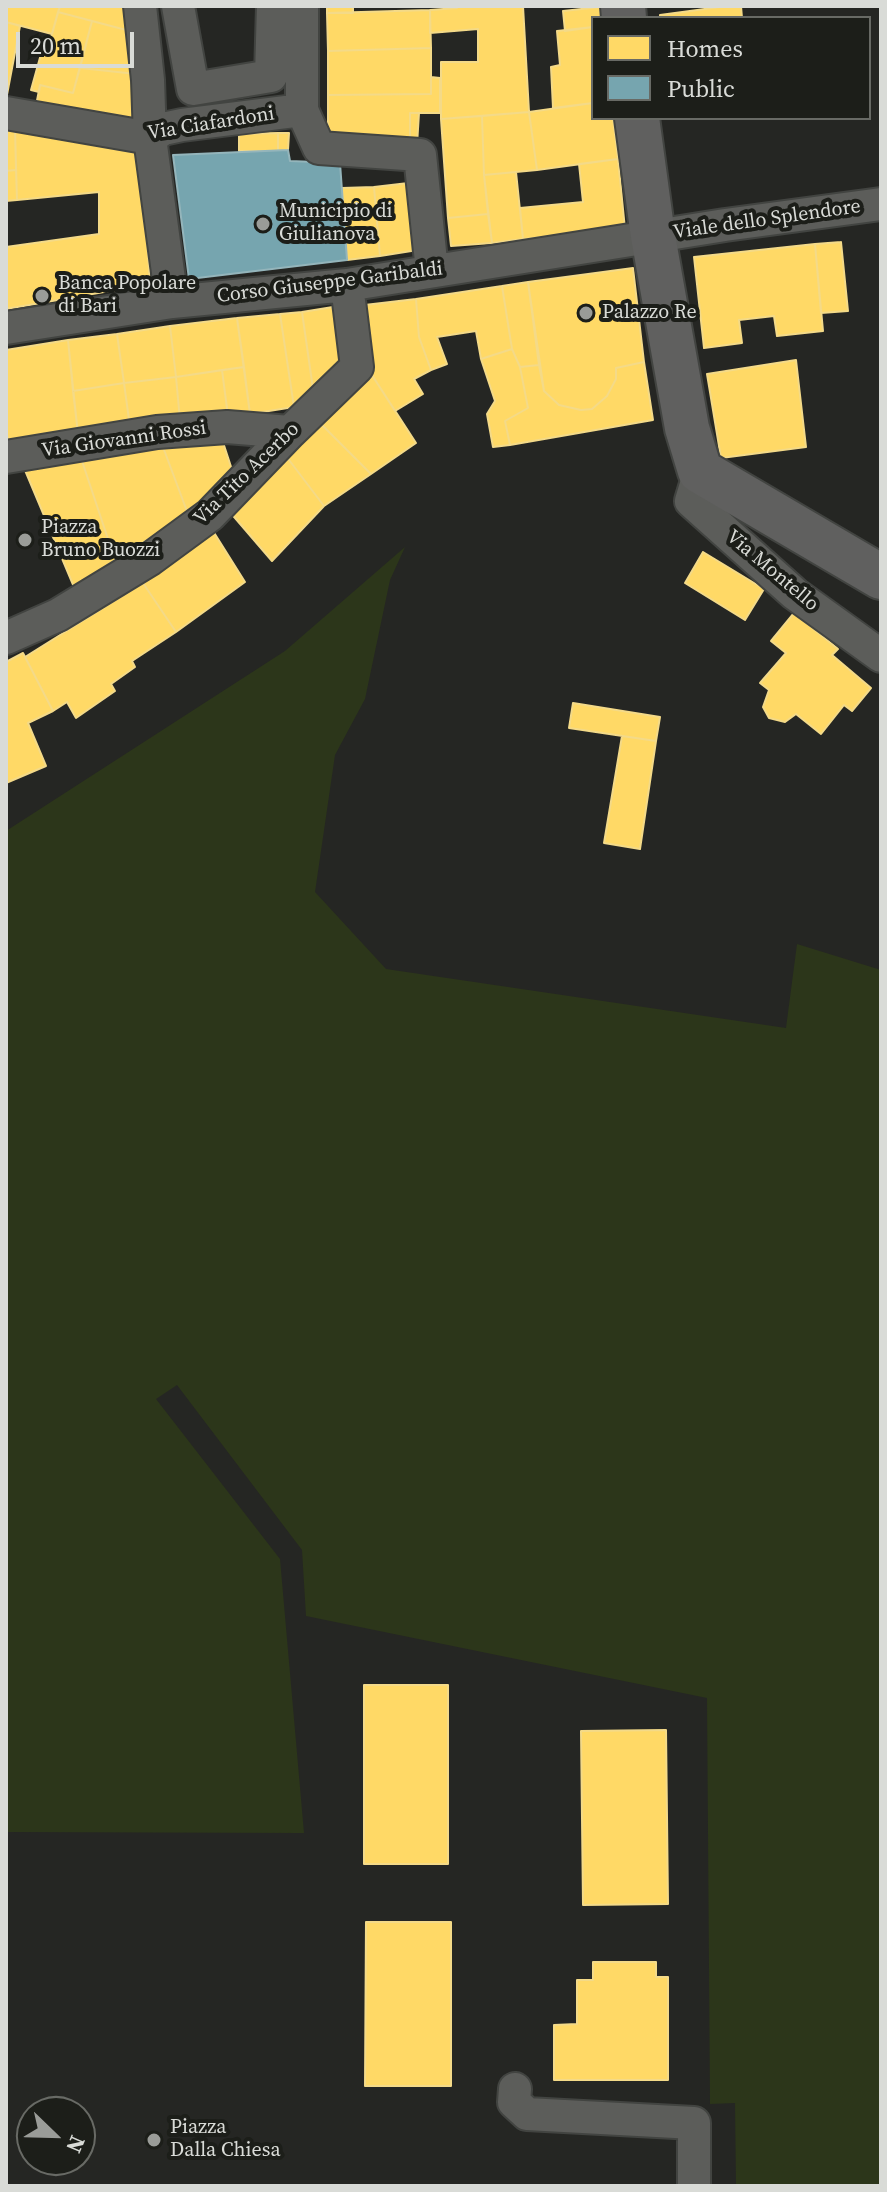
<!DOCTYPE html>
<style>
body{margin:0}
#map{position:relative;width:887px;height:2192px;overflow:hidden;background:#252623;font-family:"Source Serif 4",serif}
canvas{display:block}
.frame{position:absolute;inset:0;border:8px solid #d9dbd7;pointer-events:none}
.legend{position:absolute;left:591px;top:16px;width:280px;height:104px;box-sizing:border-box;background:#1c1e19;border:2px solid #686a65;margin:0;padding:10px 14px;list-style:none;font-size:24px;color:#d9dbd7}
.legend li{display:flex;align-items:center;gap:16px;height:40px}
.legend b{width:40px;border:2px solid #686a65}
.north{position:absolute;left:16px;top:2096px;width:80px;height:80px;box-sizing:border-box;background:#1c1e19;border:2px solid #686a65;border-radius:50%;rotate:113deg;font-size:22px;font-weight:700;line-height:32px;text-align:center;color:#d9dbd7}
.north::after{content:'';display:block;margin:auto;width:28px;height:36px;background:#9a9c98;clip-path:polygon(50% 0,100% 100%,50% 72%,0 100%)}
.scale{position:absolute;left:16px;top:32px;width:118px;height:36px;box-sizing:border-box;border:4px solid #d9dbd7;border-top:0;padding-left:10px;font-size:24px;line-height:28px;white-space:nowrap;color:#d9dbd7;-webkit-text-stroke:6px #1c1e19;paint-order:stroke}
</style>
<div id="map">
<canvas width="887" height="2192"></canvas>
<div class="frame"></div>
<ul class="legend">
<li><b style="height:22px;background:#ffd966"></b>Homes</li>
<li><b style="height:22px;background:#76a5af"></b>Public</li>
</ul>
<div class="north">N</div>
<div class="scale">20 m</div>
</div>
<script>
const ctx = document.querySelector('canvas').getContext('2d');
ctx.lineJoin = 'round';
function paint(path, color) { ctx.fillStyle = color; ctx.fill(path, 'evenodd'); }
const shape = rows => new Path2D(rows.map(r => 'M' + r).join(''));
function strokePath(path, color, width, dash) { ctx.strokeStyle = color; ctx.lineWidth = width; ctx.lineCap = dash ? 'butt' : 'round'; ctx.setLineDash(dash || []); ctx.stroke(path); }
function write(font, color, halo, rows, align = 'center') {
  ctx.font = font + ' "Source Serif 4",serif'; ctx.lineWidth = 8; ctx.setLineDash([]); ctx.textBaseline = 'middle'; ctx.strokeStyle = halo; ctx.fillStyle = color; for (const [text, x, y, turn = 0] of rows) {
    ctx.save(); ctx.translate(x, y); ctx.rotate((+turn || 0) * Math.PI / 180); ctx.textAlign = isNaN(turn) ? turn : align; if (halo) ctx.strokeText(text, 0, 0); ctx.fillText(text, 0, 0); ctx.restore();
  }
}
const green = shape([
 [405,547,390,580,365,699,335,755,315,892,386,969,786,1028,797,944,881,970,881,2186,736,2186,735,2103,710,2104,707,1698,306,1616,302,1550,177,1385,156,1399,280,1559,304,1833,6,1832,6,831,285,651]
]);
const homes = shape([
 [6,6,60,6,52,34,6,22,6,6],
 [60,6,125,6,130,31,58,12,60,6],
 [327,6,353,6,353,13,327,13,327,6],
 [457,6,523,6,529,112,441,119,441,62,478,62,478,29,430,33,430,10,457,8,457,6],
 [727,6,741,6,742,18,660,18,660,15,727,6],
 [600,7,601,18,593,18,593,27,565,31,563,11,600,7],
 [430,10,431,48,328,51,327,13,430,10],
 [58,12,92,21,73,93,40,85,39,92,31,90,41,54,46,55,58,12],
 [92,21,130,31,136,74,80,68,92,21],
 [6,22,20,26,6,100,6,22],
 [593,27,593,103,553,108,551,67,560,65,557,31,593,27],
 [431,48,431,94,328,95,328,51,431,48],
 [80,68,136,74,141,124,35,111,40,85,73,93,80,68],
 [431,77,440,78,440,113,410,113,410,140,328,141,328,95,431,94,431,77],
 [593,103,593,118,613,118,618,159,537,170,529,112,593,103],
 [529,112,537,170,484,175,482,116,529,112],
 [410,113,419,113,417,145,410,140,410,113],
 [482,116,484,175,488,214,448,218,441,119,482,116],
 [6,128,15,129,16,170,6,171,6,128],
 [15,129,141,149,150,284,6,309,6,247,99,234,99,192,17,200,15,129],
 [278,133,278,151,239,151,239,134,278,133],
 [278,133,289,133,288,150,278,151,278,133],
 [618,159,625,229,523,239,520,208,583,202,579,164,618,159],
 [16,170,17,200,6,201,6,171,16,170],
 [516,172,523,239,492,243,484,175,516,172],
 [417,182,424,249,380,256,374,187,417,182],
 [374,187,380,256,347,260,342,188,374,187],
 [488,214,492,243,451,246,448,218,488,214],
 [841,242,848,311,821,313,815,244,841,242],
 [815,244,823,331,777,336,774,316,739,320,742,343,704,348,694,257,815,244],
 [633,268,644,362,616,368,616,379,607,396,592,409,581,410,559,405,544,391,528,282,633,268],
 [528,282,539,365,520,367,512,349,502,286,528,282],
 [502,286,512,349,481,359,476,331,437,337,447,364,431,370,419,337,416,299,502,286],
 [416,299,419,337,431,370,414,379,423,394,395,411,370,372,356,306,416,299],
 [339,306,347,365,313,389,302,312,339,306],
 [302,312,313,389,294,407,280,314,302,312],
 [280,314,294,407,250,414,237,318,280,314],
 [237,318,244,367,176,377,170,326,237,318],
 [170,326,176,377,124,383,117,334,170,326],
 [117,334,124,383,73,391,68,340,117,334],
 [68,340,78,434,9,444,6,430,6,350,68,340],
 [512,349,520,367,528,408,505,421,510,445,493,447,487,414,495,401,481,359,512,349],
 [796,360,806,447,721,458,707,374,796,360],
 [644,362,653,420,510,445,505,421,528,408,520,367,539,365,544,391,559,405,581,410,592,409,607,396,616,379,616,368,644,362],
 [244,367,250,414,228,416,222,370,244,367],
 [222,370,228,416,180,420,176,377,222,370],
 [370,372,416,443,371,474,320,423,370,372],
 [176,377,180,420,130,427,124,383,176,377],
 [124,383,130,427,78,434,73,391,124,383],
 [320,423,371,474,324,506,286,456,320,423],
 [220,433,235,479,188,514,160,439,220,433],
 [160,439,188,514,115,560,79,452,160,439],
 [79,452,115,560,74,587,22,463,79,452],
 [286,456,324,506,272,561,229,511,286,456],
 [213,531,245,582,176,632,143,583,213,531],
 [703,552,764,589,745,620,685,583,703,552],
 [143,583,176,632,132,661,135,667,111,684,115,691,76,718,67,702,53,711,25,657,143,583],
 [794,613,838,649,832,655,871,688,852,711,844,705,821,734,796,714,785,722,769,718,763,707,769,690,760,683,786,653,771,641,794,613],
 [23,653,53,711,28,723,46,766,6,783,6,662,23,653],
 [573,703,660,717,656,741,569,728,573,703],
 [622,736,656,741,640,849,604,843,622,736],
 [364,1685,448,1685,448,1864,364,1864,364,1685],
 [666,1730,668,1904,583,1905,581,1731,666,1730],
 [366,1922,451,1922,451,2086,365,2086,366,1922],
 [593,1962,656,1962,656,1977,668,1977,668,2080,554,2080,554,2025,577,2024,577,1980,593,1980,593,1962]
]);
const public = shape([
 [288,150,290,161,340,163,347,260,189,279,173,155,288,150]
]);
const street = shape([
 [140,6,148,80,150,138,172,302],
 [178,6,193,89,271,76,273,6],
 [302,110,302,6],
 [6,113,150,138,163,129,182,125,302,110,319,148,420,155,432,271],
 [6,328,172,302,347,285,725,225,881,204],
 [6,457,157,432,227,427,290,432],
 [700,471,691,501,795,594,881,656],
 [6,638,58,615,150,559,210,515,290,432,357,367,347,285],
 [515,2089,514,2102,527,2114,694,2123,694,2186]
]);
const secondary = shape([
 [623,6,624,18],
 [637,118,653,236,687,428,700,471,881,577]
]);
const markers = [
 [263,224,8,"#9a9c98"],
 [42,296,8,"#9a9c98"],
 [586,313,8,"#9a9c98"],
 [25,540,8,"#9a9c98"],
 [154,2140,8,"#9a9c98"]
];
const streetNames = [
 ["Via Ciafardoni",211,124,-9],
 ["Viale dello Splendore",767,220,-8],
 ["Corso Giuseppe Garibaldi",330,283,-7],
 ["Via Giovanni Rossi",124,440,-8],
 ["Via Tito Acerbo",247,474,-44],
 ["Via Montello",772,571,40]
];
const poiNames = [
 ["Municipio di",279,212],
 ["Giulianova",279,235],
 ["Banca Popolare",58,284],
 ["di Bari",58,307],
 ["Palazzo Re",602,313],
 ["Piazza",41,528],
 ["Bruno Buozzi",41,551],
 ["Piazza",170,2128],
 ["Dalla Chiesa",170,2151]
];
paint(green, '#2c361a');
paint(homes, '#ffd966');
strokePath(homes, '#f4da88', 2);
paint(public, '#76a5af');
strokePath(public, '#94b5bb', 2);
strokePath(street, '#424441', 36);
strokePath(secondary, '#424441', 48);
strokePath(street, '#5c5d5a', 32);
strokePath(secondary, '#60605f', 44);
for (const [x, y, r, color] of markers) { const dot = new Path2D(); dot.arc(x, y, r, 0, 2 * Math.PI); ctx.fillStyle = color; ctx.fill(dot); strokePath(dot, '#1c1e19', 3); }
write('20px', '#d9dbd7', '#1c1e19', streetNames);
write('20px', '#d9dbd7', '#1c1e19', poiNames, 'left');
</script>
